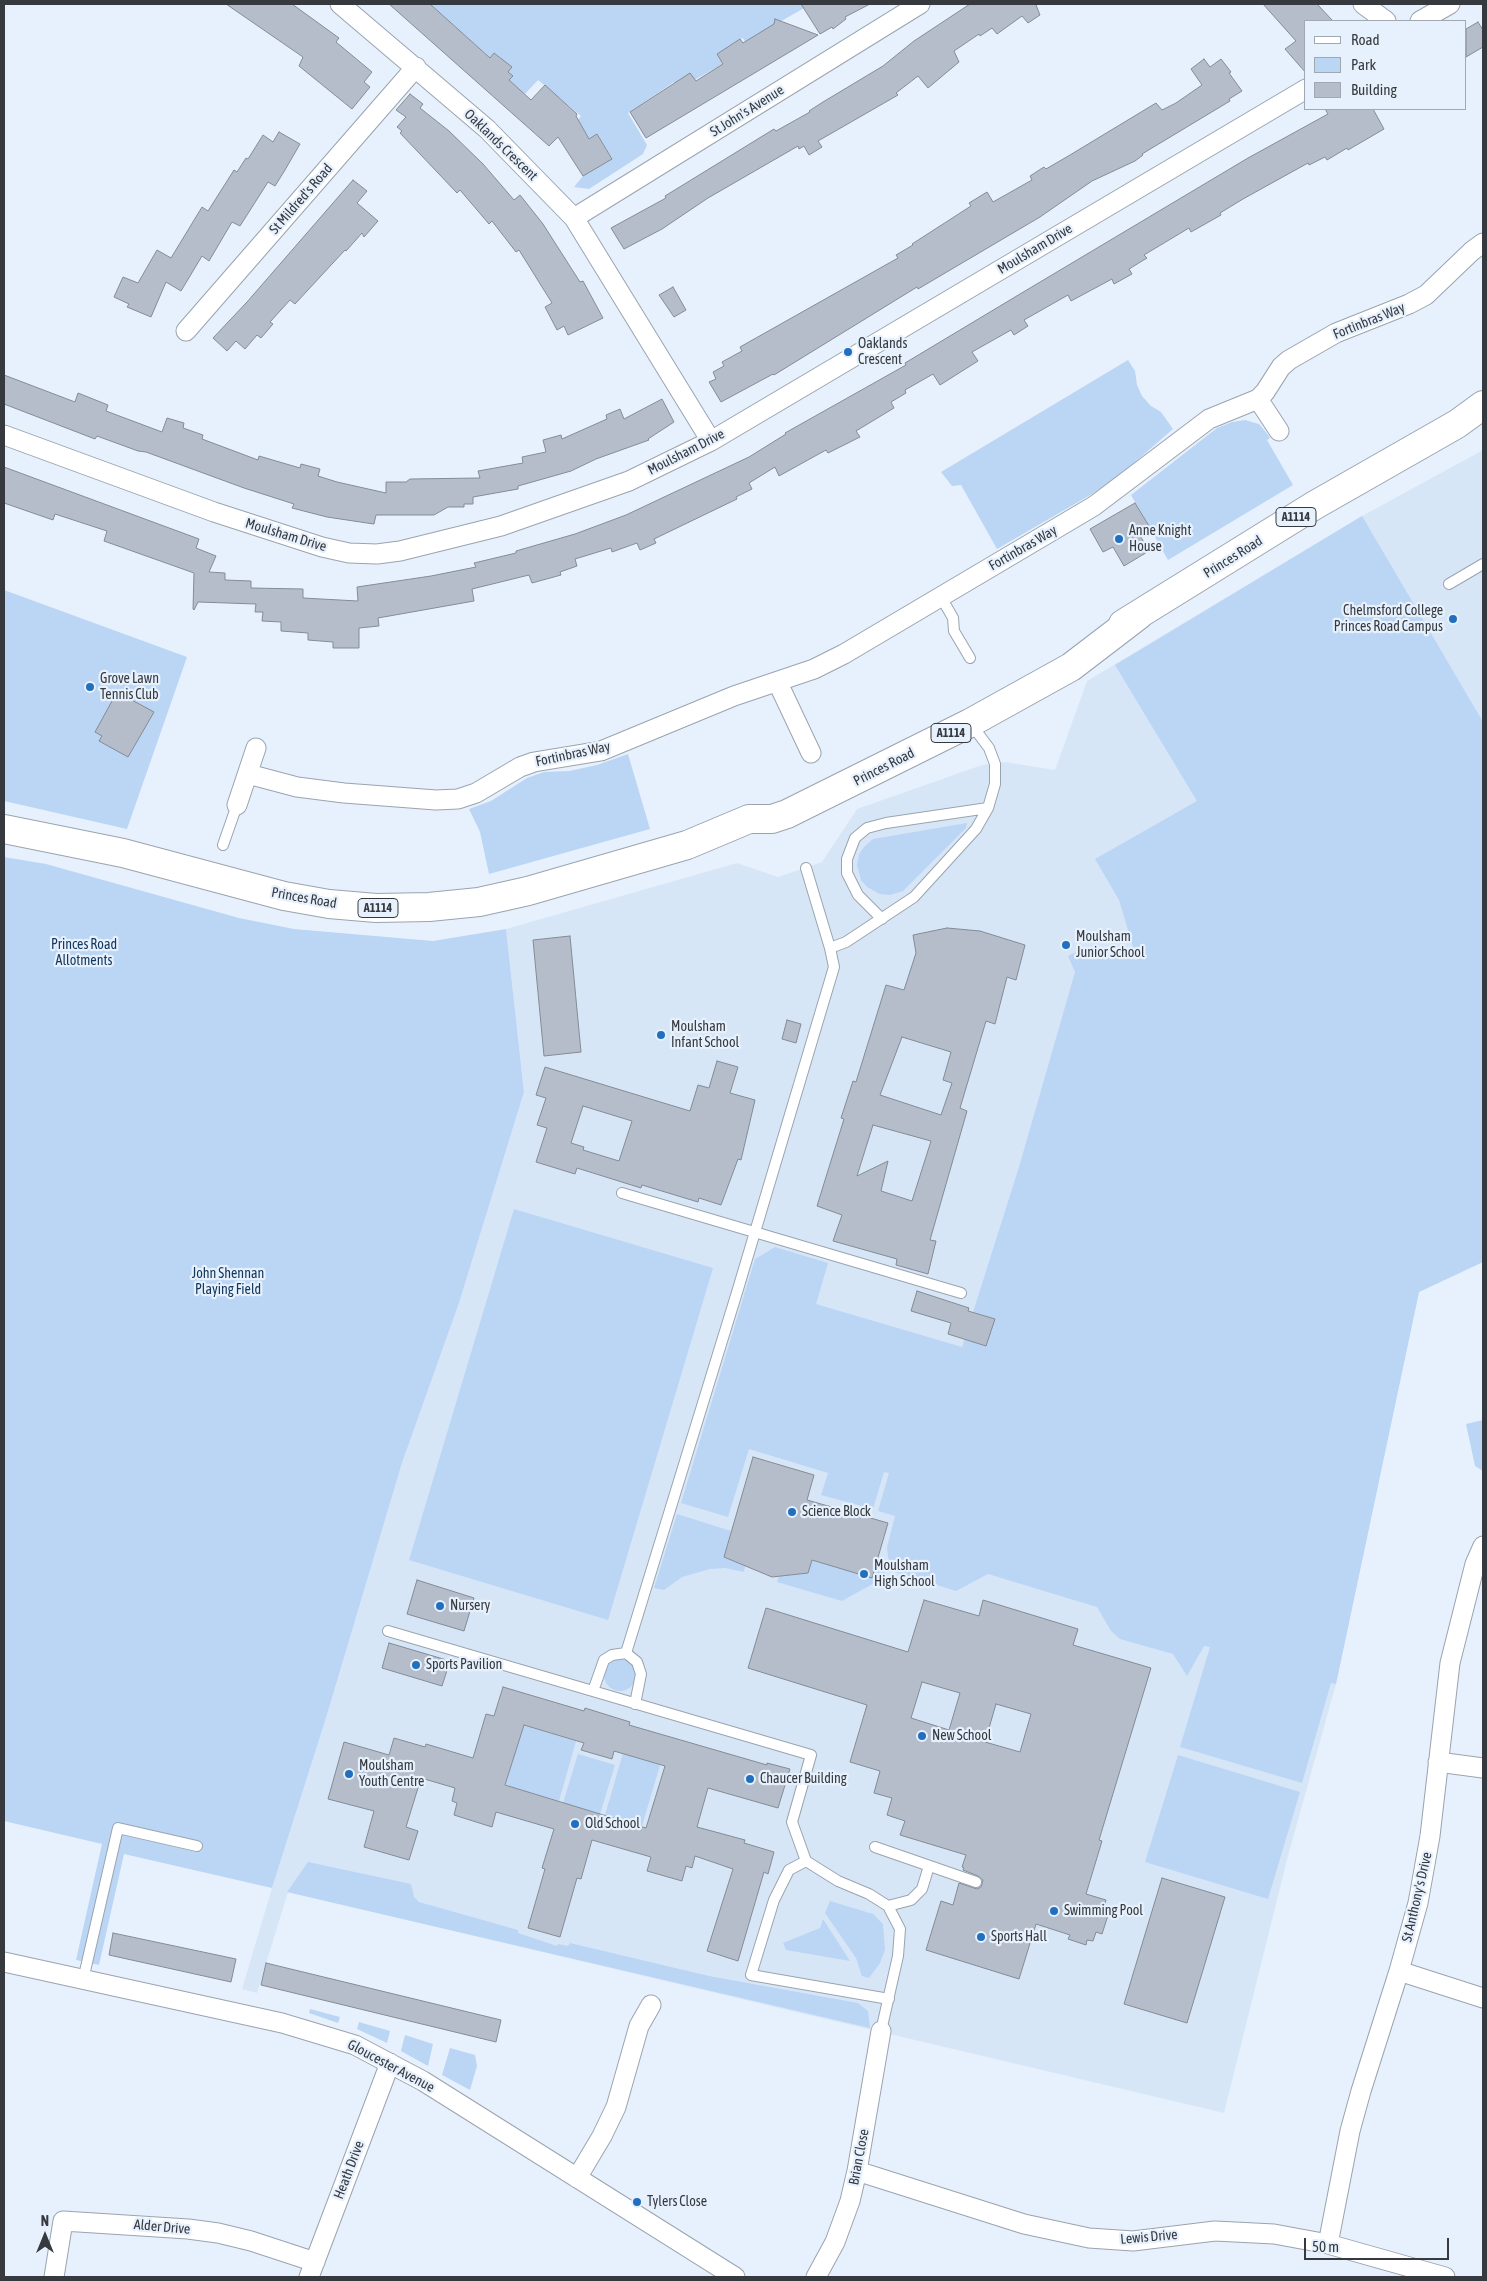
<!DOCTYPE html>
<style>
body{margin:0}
#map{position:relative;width:1487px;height:2281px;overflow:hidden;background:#e7f1fd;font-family:"Asap Condensed",sans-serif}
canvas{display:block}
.frame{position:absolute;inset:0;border:5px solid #363a3f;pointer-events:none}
.legend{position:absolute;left:1304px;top:20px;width:162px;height:90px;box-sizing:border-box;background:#e7f1fd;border:1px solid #a0a8b1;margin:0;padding:6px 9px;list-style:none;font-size:15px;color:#363a3f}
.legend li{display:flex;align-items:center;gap:10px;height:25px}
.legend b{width:25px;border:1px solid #a0a8b1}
.north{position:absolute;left:20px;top:2211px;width:50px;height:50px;-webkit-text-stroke:4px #e7f1fd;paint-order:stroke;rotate:0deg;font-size:14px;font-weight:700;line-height:20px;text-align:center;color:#363a3f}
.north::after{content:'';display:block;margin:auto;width:18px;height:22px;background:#363a3f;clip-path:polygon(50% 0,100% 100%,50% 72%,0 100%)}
.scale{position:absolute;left:1304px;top:2238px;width:145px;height:22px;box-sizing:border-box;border:2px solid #363a3f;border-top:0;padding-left:6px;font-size:15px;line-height:18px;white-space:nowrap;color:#363a3f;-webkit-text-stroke:4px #e7f1fd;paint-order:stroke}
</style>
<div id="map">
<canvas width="1487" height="2281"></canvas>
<div class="frame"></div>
<ul class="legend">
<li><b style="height:6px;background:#fff"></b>Road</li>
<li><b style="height:14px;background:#bbd5f5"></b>Park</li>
<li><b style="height:14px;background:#b4bdc9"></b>Building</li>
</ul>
<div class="north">N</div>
<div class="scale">50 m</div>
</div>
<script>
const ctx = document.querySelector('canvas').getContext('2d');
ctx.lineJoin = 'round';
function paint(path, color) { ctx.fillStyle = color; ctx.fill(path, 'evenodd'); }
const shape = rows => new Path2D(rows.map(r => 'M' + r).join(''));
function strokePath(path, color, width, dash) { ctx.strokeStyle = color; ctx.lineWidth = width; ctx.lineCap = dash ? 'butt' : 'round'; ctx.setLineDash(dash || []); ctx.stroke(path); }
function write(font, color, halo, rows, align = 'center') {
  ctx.font = font + ' "Asap Condensed",sans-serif'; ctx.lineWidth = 4.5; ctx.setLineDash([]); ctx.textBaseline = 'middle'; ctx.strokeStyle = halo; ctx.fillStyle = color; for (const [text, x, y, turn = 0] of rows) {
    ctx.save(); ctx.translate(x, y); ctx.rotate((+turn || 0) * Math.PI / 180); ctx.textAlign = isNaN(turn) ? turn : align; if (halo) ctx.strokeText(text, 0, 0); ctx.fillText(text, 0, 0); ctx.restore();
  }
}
const built = shape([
 [1483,450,1483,1262,1419,1292,1336,1684,1288,1856,1224,2113,288,1892,257,1993,242,1989,272,1888,326,1718,402,1463,459,1303,524,1092,506,929,737,863,778,877,822,862,857,809,982,765,1005,762,1055,770,1087,681,1362,516]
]);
const green = shape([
 [430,4,811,4,745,42,743,38,717,54,723,64,678,89,674,82,628,113,647,145,643,154,589,189,574,187,583,176,612,158,597,134,589,139,578,120,581,116,538,80,525,94,523,93,492,66,500,57,494,53,490,58],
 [1128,360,1135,371,1137,385,1142,396,1151,406,1161,412,1173,429,1120,475,1092,494,997,549,961,485,952,486,941,472],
 [1245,420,1259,424,1265,431,1270,438,1267,440,1293,485,1168,560,1131,495,1217,428,1232,422],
 [1362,516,1483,722,1483,1262,1419,1292,1336,1684,1331,1683,1302,1783,1180,1747,1210,1647,1204,1646,1187,1676,1173,1654,1120,1639,1111,1631,1097,1607,988,1574,956,1591,895,1572,888,1557,887,1547,895,1516,878,1511,889,1473,884,1472,873,1509,821,1495,828,1473,749,1449,728,1517,681,1503,755,1259,775,1247,828,1263,816,1304,962,1347,1019,1167,1075,972,1068,956,1082,949,1137,960,1119,900,1095,859,1197,801,1115,665],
 [4,590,187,657,127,829,4,801],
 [628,754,650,829,489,874,480,832,469,809,491,801,527,778,544,772,569,771,597,765],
 [967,823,966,828,903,891,890,895,880,894,867,887,861,880,857,865,859,854,865,846,873,839],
 [4,857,46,864,239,918,294,929,433,941,506,929,524,1092,459,1303,402,1463,326,1718,272,1888,124,1854,99,1965,76,1960,102,1844,4,1821],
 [514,1209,713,1268,608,1620,409,1560],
 [1483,1420,1483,1471,1475,1466,1466,1424],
 [677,1514,731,1531,724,1557,745,1566,744,1572,725,1568,710,1569,682,1577,664,1590,654,1588],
 [812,1560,872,1578,875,1565,882,1567,887,1576,842,1601,777,1582,779,1576,808,1573],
 '604 1675a16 16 0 1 1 32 0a16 16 0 1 1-32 0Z',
 [526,1726,576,1741,559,1801,508,1786,506,1784,523,1727],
 [623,1753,660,1765,642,1826,605,1815],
 [578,1754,615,1765,600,1814,563,1803],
 [1178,1755,1300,1792,1268,1899,1145,1862],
 [308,1862,411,1884,414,1897,419,1902,518,1930,518,1933,557,1946,558,1944,568,1946,570,1943,709,1976,858,2003,868,2011,870,2028,287,1892],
 [830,1901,873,1914,883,1924,885,1950,880,1963,869,1978,862,1976,856,1958,825,1913],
 [823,1919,850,1961,786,1950,783,1943,820,1928],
 [310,2009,340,2017,338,2023,309,2013],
 [359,2022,390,2031,387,2043,357,2029],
 [405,2035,433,2044,428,2066,401,2051],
 [450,2048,475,2055,477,2066,470,2090,442,2075]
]);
const building = shape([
 [226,4,292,4,339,38,336,42,372,72,364,82,370,87,352,109,299,66,303,57,226,4],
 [389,4,430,4,490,58,494,53,512,67,508,72,513,76,509,80,531,100,545,85,577,114,576,116,589,139,597,134,612,159,583,176,558,137,549,146,389,4],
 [801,4,870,4,845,17,846,19,833,29,832,27,820,34,801,4],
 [970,4,1038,4,1036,5,1040,15,1028,23,1022,16,997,34,992,28,980,36,979,34,954,51,959,62,928,88,918,76,896,93,898,95,818,141,822,147,809,155,804,146,799,149,798,146,708,198,662,229,624,249,611,228,666,198,665,196,774,129,776,131,810,112,809,111,823,102,883,66,914,41,970,4],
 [1263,4,1317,4,1333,21,1306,21,1306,73,1285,49,1296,41,1263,4],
 [775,19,818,35,646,138,630,112,690,73,696,81,723,64,717,54,740,39,743,43,774,24,775,19],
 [1478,22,1483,30,1483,47,1466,57,1466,29,1478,22],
 [1204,59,1210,67,1221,59,1231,72,1229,73,1242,91,1229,99,1230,101,1142,154,1143,155,1135,161,1092,181,1040,217,918,289,917,287,774,375,773,374,721,402,709,382,716,379,713,372,724,366,722,362,742,351,740,347,898,258,896,255,913,245,912,244,971,206,969,203,987,192,993,202,1032,180,1030,176,1044,167,1046,169,1070,155,1156,103,1162,110,1176,103,1202,85,1191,69,1204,59],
 [410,94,423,104,420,108,449,131,483,164,514,200,520,195,543,224,580,282,583,281,603,318,568,335,564,326,557,330,545,307,552,303,519,250,516,252,492,221,489,224,460,190,457,193,400,133,402,131,397,127,406,117,396,110,410,94],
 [1325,109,1373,109,1384,129,1348,150,1347,148,1327,160,1325,157,1309,165,1308,163,1243,199,1220,213,1221,215,1191,232,1189,228,1144,255,1147,258,1129,269,1132,274,1114,284,1112,279,1071,301,1068,295,1024,320,1028,326,1014,335,1011,330,972,352,978,361,940,385,933,374,905,390,906,393,891,402,894,408,856,431,860,437,828,453,826,450,779,476,775,467,749,483,752,489,736,497,737,499,654,539,656,543,640,550,637,543,612,552,611,548,575,559,577,566,560,572,561,575,532,583,529,575,472,589,474,601,378,618,379,626,359,628,359,648,333,648,333,642,308,640,308,633,281,631,281,622,262,621,263,612,255,612,256,604,198,602,194,610,193,609,194,573,104,541,107,531,55,514,53,520,4,503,4,467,199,539,196,548,216,556,209,572,225,573,225,580,251,581,251,588,303,589,303,598,358,601,357,587,431,576,476,567,474,563,516,553,516,551,575,534,626,515,749,457,786,434,785,433,906,365,905,363,1020,294,1248,158,1328,114,1325,109],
 [279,132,300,144,285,170,275,186,268,182,240,226,232,222,209,261,202,256,181,291,166,282,151,317,127,307,129,304,114,297,123,277,138,283,157,250,171,258,202,207,208,211,234,170,237,172,246,158,248,159,263,135,273,142,279,132],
 [353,180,367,191,357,203,378,221,364,237,362,233,346,251,345,250,295,304,290,300,270,322,273,324,261,338,257,335,245,349,236,341,227,351,213,338,247,302,353,180],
 [673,287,686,310,674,317,659,295,673,287],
 [4,375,75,402,78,393,108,405,106,411,162,432,167,418,184,423,183,428,203,435,202,439,258,460,259,456,300,468,301,464,320,469,318,476,337,482,386,493,386,482,406,482,410,479,480,478,478,471,523,463,522,457,546,452,543,440,561,435,562,439,607,419,606,415,620,409,624,419,662,399,674,422,648,439,649,440,596,459,571,471,518,486,518,489,473,497,473,504,464,504,464,507,448,507,434,515,376,515,374,524,367,523,327,517,292,508,294,504,244,488,146,452,138,451,97,436,95,439,4,404,4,375],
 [1135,503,1149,526,1138,532,1149,551,1124,566,1113,547,1103,552,1090,529,1135,503],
 [117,692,154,712,128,757,99,741,102,736,95,732,117,692],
 [947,928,980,931,1025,945,1016,980,1007,977,995,1024,986,1021,960,1108,967,1111,930,1240,936,1241,928,1274,896,1265,897,1259,833,1241,842,1215,817,1206,844,1119,841,1118,853,1081,856,1082,886,985,904,990,916,953,913,935,947,928],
 [902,1037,951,1052,943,1080,952,1083,941,1115,880,1095,902,1037],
 [873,1125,931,1141,912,1201,881,1191,888,1161,857,1176,873,1125],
 [570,936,581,1052,544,1056,533,940,570,936],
 [787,1020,801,1024,796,1043,782,1039,787,1020],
 [717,1061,738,1067,730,1093,755,1100,741,1160,738,1159,721,1205,699,1198,698,1202,642,1185,641,1188,577,1168,575,1174,536,1162,547,1128,537,1125,546,1098,536,1095,545,1067,690,1111,698,1085,709,1088,717,1061],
 [583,1106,632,1121,619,1161,583,1150,584,1147,571,1143,583,1106],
 [917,1291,969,1308,968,1311,995,1319,986,1346,948,1334,951,1323,911,1311,917,1291],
 [753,1457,814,1475,807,1500,888,1523,872,1578,812,1560,808,1573,772,1577,724,1557,753,1457],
 [417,1580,474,1598,464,1631,407,1614,417,1580],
 [924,1600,979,1616,983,1600,1078,1629,1073,1645,1151,1668,1099,1840,1102,1841,1086,1894,1106,1900,1104,1907,1110,1909,1102,1934,1096,1932,1093,1941,1087,1940,1086,1945,1068,1939,1070,1935,1036,1924,1019,1979,926,1950,941,1901,953,1905,959,1883,977,1889,981,1887,983,1880,978,1876,963,1870,964,1868,962,1867,966,1855,900,1835,905,1821,887,1815,892,1798,874,1793,880,1771,850,1762,867,1705,748,1668,766,1608,908,1652,924,1600],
 [922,1682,960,1693,949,1730,911,1718,922,1682],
 [996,1704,1031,1714,1020,1752,985,1742,996,1704],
 [389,1643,450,1661,442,1686,382,1668,389,1643],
 [503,1687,584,1711,585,1708,630,1722,629,1725,767,1765,767,1763,790,1769,778,1808,708,1788,697,1827,745,1840,744,1843,774,1852,768,1874,764,1872,738,1961,707,1951,733,1869,695,1856,692,1868,686,1866,682,1881,647,1871,651,1857,592,1840,581,1879,577,1878,560,1937,528,1928,545,1869,542,1868,554,1829,496,1812,492,1827,454,1815,457,1803,452,1801,455,1788,421,1778,406,1827,418,1831,409,1860,364,1847,374,1811,328,1799,344,1742,389,1755,394,1738,425,1747,426,1744,473,1758,486,1714,494,1716,503,1687],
 [524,1725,584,1743,581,1750,612,1759,614,1751,665,1766,646,1828,505,1785,524,1725],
 [1162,1878,1225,1897,1187,2023,1124,2004,1162,1878],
 [113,1933,236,1959,231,1982,109,1955,113,1933],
 [266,1963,501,2020,496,2042,261,1985,266,1963]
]);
const service = shape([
 [1449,584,1483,564],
 [941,597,953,618,954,631,970,658],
 [223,845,237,805],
 [882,919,858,895,847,873,847,859,855,838,867,828,886,823,988,808],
 [830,948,846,942,914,897,976,829,988,808,995,784,995,764,989,748,971,724],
 [622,1193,961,1293],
 [388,1631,811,1755,792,1822,806,1861,838,1881,869,1894,888,1906,900,1929,898,1956,881,2031],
 [626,1653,738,1289,834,967,830,948,806,868],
 [593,1691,604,1660,612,1655,626,1653,637,1662,641,1674,635,1704],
 [875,1847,976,1882],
 [806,1861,789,1870,774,1900,751,1975,889,1999],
 [888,1906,911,1900,922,1889,929,1866],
 [83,1980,118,1828,197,1846]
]);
const minor = shape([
 [340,4,487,129,574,218,711,441],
 [1363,4,1386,21],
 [1420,21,1450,4],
 [574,218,920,4],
 [186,331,416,67],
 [1258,399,1279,431],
 [4,435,214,512,322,547,349,553,377,554,400,551,501,526,629,481,711,441,1306,89],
 [778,683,811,753],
 [248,774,297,787,344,793,436,800,458,799,476,793,520,767,534,762,601,751,734,696,814,669,844,654,1094,506,1209,419,1258,399,1265,392,1281,367,1289,360,1336,333,1409,304,1426,295,1472,251,1483,243],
 [237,805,256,748],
 [1438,1762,1483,1768],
 [4,1962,282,2023,355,2045,423,2081,735,2277],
 [1399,1971,1483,1998],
 [857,2171,1024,2224,1089,2238,1133,2241,1215,2231,1274,2234,1328,2244,1445,2277],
 [577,2178,602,2136,616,2107,639,2026,651,2005],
 [1328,2244,1350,2131,1361,2091,1399,1971,1418,1903,1430,1836,1450,1663,1475,1564,1483,1546],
 [54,2277,63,2221,188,2229,218,2233,251,2241,315,2262],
 [309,2277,390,2063],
 [816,2277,835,2242,850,2201,857,2171,881,2031]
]);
const primary = shape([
 [1123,624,1315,505,1457,424,1483,405],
 [4,829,123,853,284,896,329,904,376,908,429,907,479,902,528,891,687,845,749,819,772,819,787,814,970,723,1071,667,1139,615]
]);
const markers = [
 [848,352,5,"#226fbe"],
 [1119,539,5,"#226fbe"],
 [1453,619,5,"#226fbe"],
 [90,687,5,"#226fbe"],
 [1066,945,5,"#226fbe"],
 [661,1035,5,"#226fbe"],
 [792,1512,5,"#226fbe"],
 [864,1574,5,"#226fbe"],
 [440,1606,5,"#226fbe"],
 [416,1665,5,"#226fbe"],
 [922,1736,5,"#226fbe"],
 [349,1774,5,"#226fbe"],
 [750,1779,5,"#226fbe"],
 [575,1824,5,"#226fbe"],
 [1054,1911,5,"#226fbe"],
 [981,1937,5,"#226fbe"],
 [637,2202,5,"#226fbe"]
];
const shields = [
 [1296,517,40],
 [951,733,40],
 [378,908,40]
];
const shieldNames = [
 ["A1114",1296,517],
 ["A1114",951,733],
 ["A1114",378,908]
];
const streetNames = [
 ["St John's Avenue",747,111,-32],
 ["Oaklands Crescent",501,145,44],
 ["St Mildred's Road",301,199,-49],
 ["Moulsham Drive",1035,249,-31],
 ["Fortinbras Way",1369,321,-22],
 ["Moulsham Drive",686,452,-27],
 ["Moulsham Drive",286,535,17],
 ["Fortinbras Way",1023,548,-30],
 ["Princes Road",1233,557,-32],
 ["Fortinbras Way",573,754,-12],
 ["Princes Road",884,767,-27],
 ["Princes Road",304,898,10],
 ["St Anthony's Drive",1417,1897,-77],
 ["Gloucester Avenue",391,2066,28],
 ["Brian Close",859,2157,-79],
 ["Heath Drive",349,2170,-69],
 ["Alder Drive",162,2227,5],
 ["Lewis Drive",1149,2237,-5]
];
const poiNames = [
 ["Oaklands",858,344],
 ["Crescent",858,360],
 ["Anne Knight",1129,531],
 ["House",1129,547],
 ["Chelmsford College",1443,611,"right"],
 ["Princes Road Campus",1443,627,"right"],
 ["Grove Lawn",100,679],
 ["Tennis Club",100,695],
 ["Moulsham",1076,937],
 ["Junior School",1076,953],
 ["Moulsham",671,1027],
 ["Infant School",671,1043],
 ["Science Block",802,1512],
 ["Moulsham",874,1566],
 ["High School",874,1582],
 ["Nursery",450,1606],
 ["Sports Pavilion",426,1665],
 ["New School",932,1736],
 ["Moulsham",359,1766],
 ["Youth Centre",359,1782],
 ["Chaucer Building",760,1779],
 ["Old School",585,1824],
 ["Swimming Pool",1064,1911],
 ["Sports Hall",991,1937],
 ["Tylers Close",647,2202]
];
const parkNames = [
 ["Princes Road",84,945],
 ["Allotments",84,961],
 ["John Shennan",228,1274],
 ["Playing Field",228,1290]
];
paint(built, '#d7e6f7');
paint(green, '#bbd5f5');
paint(building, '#b4bdc9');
strokePath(building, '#838c96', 1);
strokePath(service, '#9aa4af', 12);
strokePath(minor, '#9aa4af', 21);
strokePath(primary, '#9aa4af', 30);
strokePath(service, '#fff', 10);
strokePath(minor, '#fff', 19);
strokePath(primary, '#fff', 28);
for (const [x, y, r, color] of markers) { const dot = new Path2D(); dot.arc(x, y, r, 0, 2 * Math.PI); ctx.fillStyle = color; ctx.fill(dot); strokePath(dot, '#e7f1fd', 2); }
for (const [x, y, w] of shields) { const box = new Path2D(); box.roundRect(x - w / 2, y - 9.5, w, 19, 4); ctx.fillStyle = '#e7f1fd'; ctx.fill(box); strokePath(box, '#363a3f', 1); }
write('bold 12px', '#363a3f', null, shieldNames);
write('14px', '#363a3f', '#e7f1fd', streetNames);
write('14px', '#363a3f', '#e7f1fd', poiNames, 'left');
write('14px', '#12365c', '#e7f1fd', parkNames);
</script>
